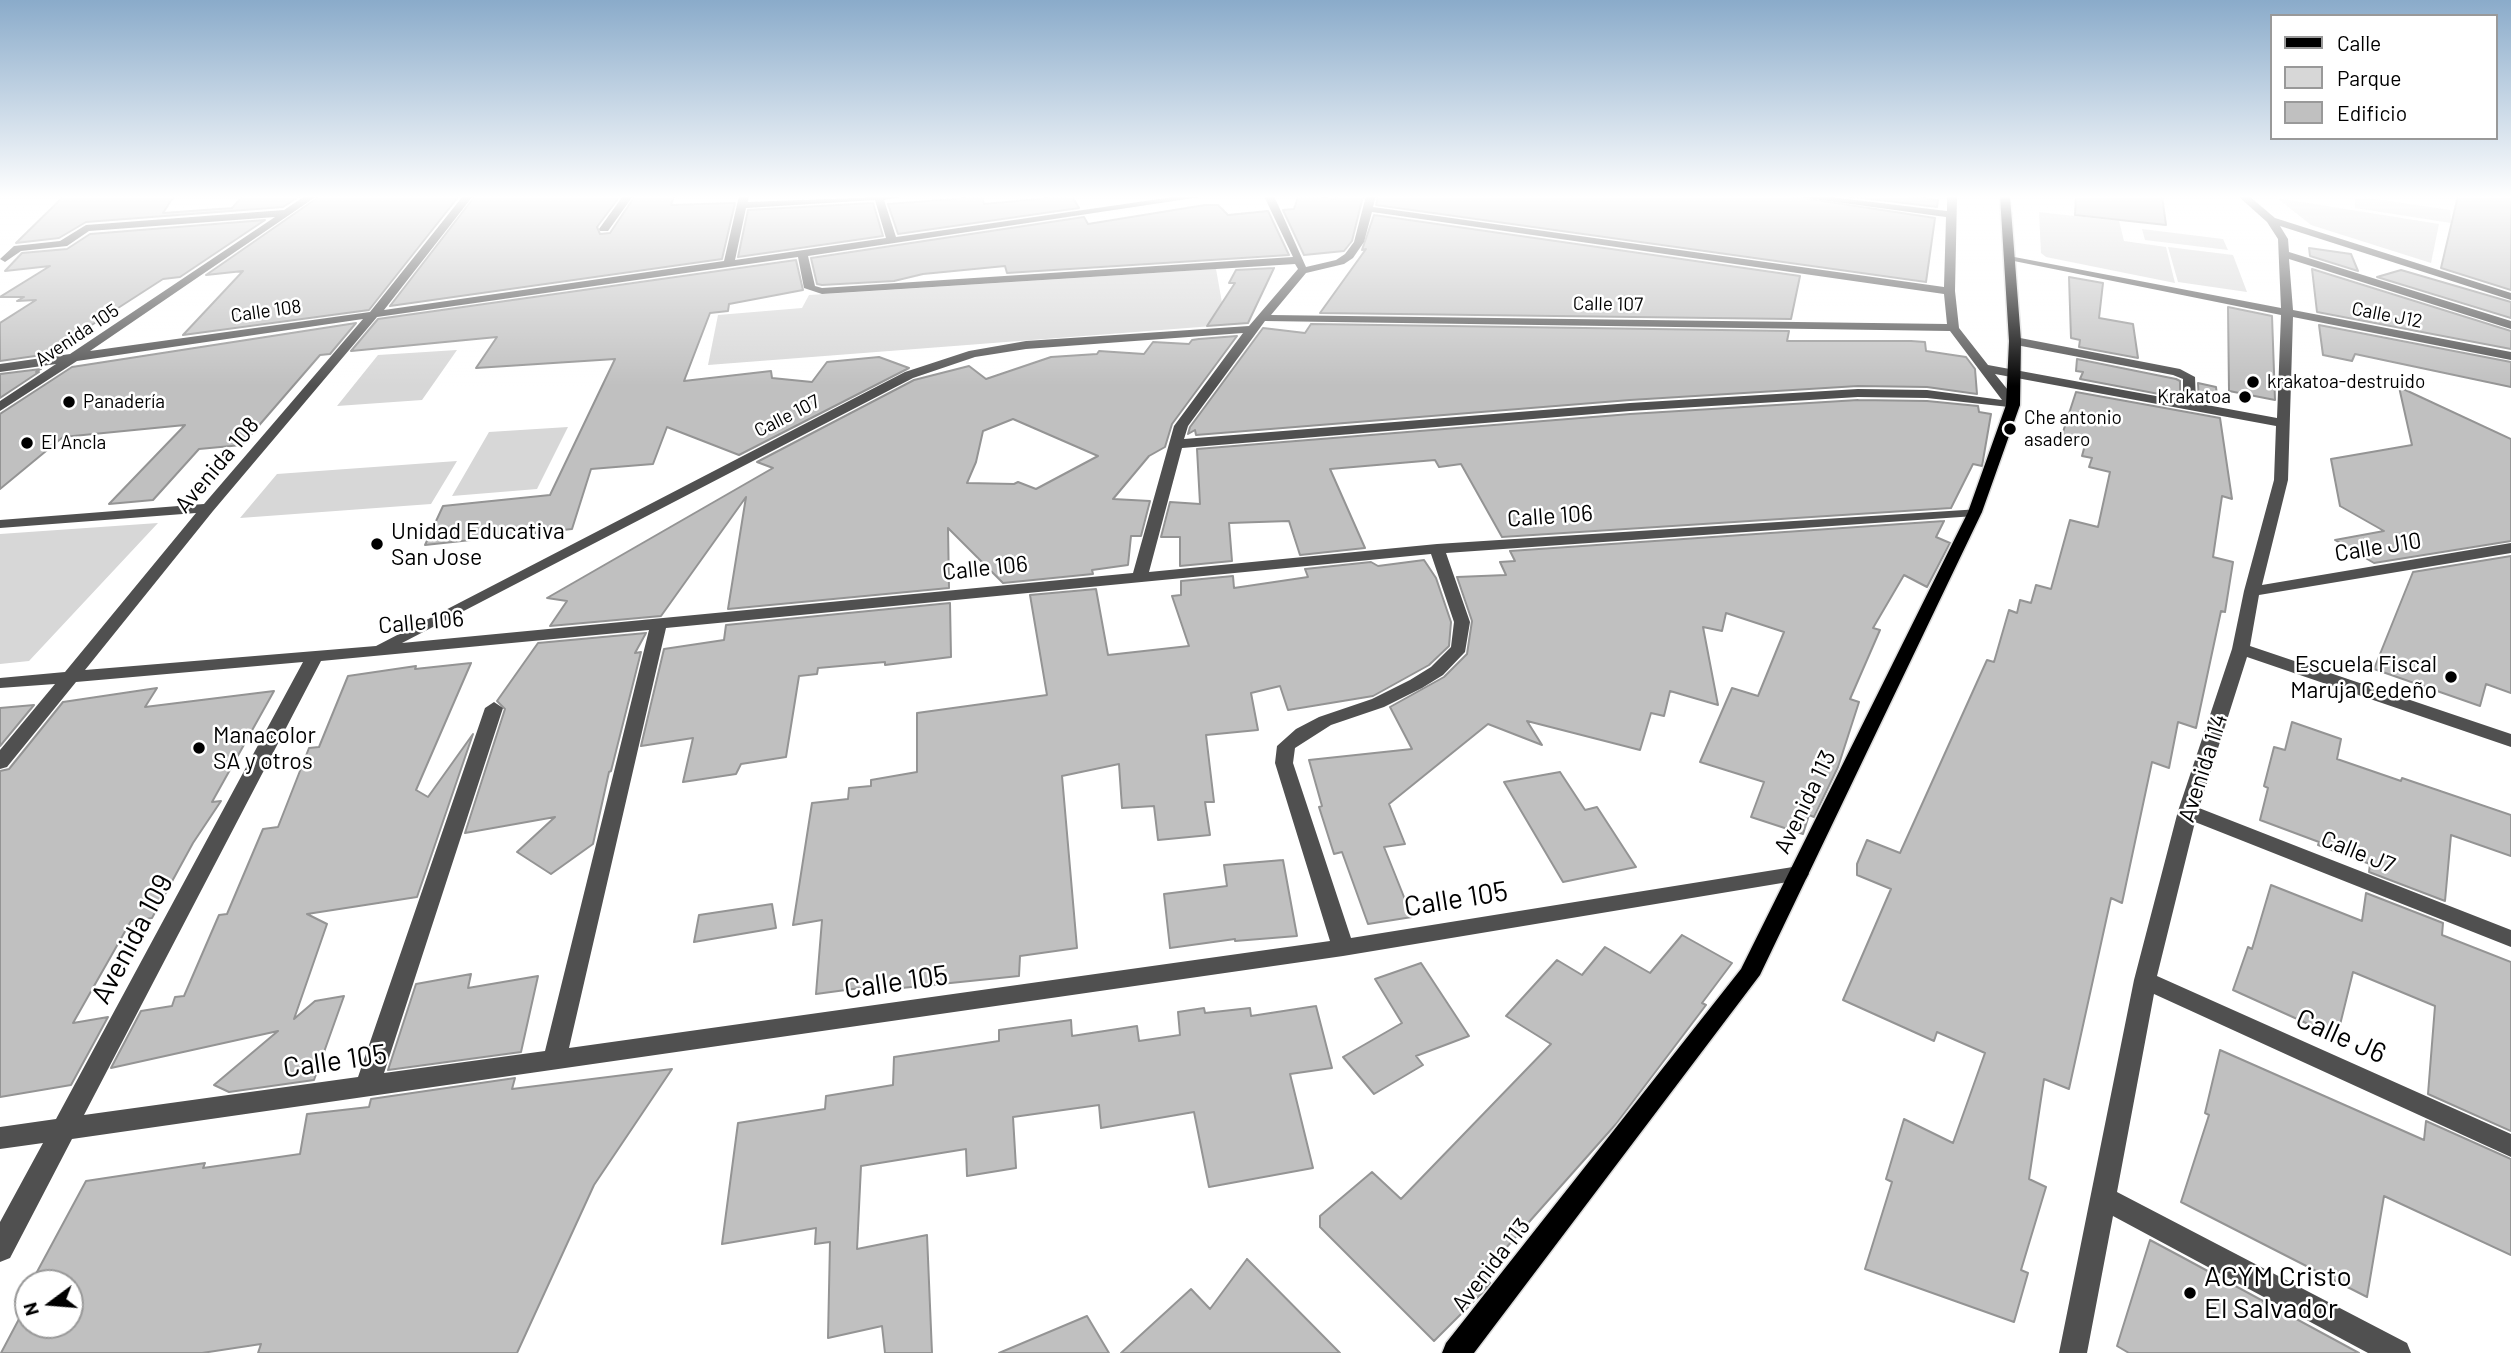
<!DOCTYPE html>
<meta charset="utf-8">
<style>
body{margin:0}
#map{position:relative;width:2511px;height:1353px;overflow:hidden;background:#fff;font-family:Barlow,sans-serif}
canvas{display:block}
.legend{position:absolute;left:2270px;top:14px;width:228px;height:126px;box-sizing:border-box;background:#fff;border:2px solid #999;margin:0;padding:9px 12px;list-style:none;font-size:21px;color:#000}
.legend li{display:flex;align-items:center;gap:14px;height:35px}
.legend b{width:35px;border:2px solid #999}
.north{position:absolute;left:14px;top:1269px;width:70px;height:70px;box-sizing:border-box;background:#fff;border:2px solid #999;border-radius:50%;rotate:254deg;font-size:19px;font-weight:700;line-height:28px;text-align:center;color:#000}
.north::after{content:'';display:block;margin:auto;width:24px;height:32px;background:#000;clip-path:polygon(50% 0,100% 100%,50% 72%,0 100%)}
</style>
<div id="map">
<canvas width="2511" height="1353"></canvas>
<ul class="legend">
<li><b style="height:9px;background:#000"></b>Calle</li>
<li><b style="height:19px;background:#d7d7d7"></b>Parque</li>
<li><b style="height:19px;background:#c0c0c0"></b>Edificio</li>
</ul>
<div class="north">N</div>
</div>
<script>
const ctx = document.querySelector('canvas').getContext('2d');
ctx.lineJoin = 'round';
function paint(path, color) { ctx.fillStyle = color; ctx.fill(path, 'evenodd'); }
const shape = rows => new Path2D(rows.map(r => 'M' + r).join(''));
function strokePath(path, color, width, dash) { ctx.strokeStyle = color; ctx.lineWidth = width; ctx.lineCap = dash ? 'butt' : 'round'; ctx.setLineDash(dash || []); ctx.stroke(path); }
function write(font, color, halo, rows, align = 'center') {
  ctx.font = font + ' Barlow,sans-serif'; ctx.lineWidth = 5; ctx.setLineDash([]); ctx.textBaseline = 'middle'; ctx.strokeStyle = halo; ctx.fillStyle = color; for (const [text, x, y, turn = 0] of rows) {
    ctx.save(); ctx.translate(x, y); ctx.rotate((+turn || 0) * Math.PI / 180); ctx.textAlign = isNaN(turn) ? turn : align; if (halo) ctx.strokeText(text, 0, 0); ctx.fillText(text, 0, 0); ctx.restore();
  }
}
const green = shape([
 [2355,196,2450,210,2451,223,2355,208],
 [2277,198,2439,224,2431,263,2311,225],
 [2039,212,2119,221,2124,241,2166,247,2175,283,2046,257,2041,253],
 [2142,229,2223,239,2228,250,2145,240],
 [2168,247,2233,255,2247,292,2178,282],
 [1216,269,1226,325,708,365,718,315,802,308,809,295],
 [457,350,422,400,337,406,378,355],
 [568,427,537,489,452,496,489,432],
 [457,461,431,504,240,518,277,474],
 [158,523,29,661,0,664,0,534]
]);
const building = shape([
 [64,196,174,196,163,213,232,208,243,196,300,196,283,207,86,222,59,238,16,243,64,196],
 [320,196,459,196,369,310,183,335,243,271,206,275,320,196],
 [475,196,620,196,597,227,600,234,610,233,635,196,674,196,671,205,735,203,722,259,390,306,475,196],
 [1072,196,1079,208,898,234,888,204,982,197,984,204,1072,196],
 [1337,196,1363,196,1352,241,1344,251,1304,255,1283,210,1294,209,1298,197,1336,199,1337,196],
 [1378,196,1789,196,1935,218,1926,282,1376,205,1378,196],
 [1846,196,1905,196,1938,200,1937,207,1846,196],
 [2076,196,2162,196,2166,225,2075,215,2076,196],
 [2458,196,2511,196,2511,290,2441,268,2458,196],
 [873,203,883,236,738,257,748,210,873,203],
 [1205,205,1218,205,1228,215,1268,211,1289,255,1007,273,1005,266,923,274,894,281,822,285,817,284,811,258,1084,217,1088,224,1205,205],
 [1374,215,1800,276,1791,319,1320,313,1366,249,1362,250,1374,215],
 [265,220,180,277,163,279,70,339,83,338,63,352,0,361,0,323,36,300,17,301,24,297,0,297,50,266,5,271,22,253,67,249,90,234,265,220],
 [2309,248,2351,254,2358,271,2310,256,2309,248],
 [796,260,803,290,729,304,728,311,710,313,684,381,771,371,772,378,812,382,827,362,879,357,909,368,739,455,667,427,653,464,591,469,572,529,425,545,443,506,550,495,615,359,476,368,497,337,351,351,378,319,796,260],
 [1274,268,1248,323,1207,326,1235,283,1229,283,1236,270,1274,268],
 [2312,269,2511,331,2511,349,2317,312,2312,269],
 [2401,270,2511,302,2511,318,2377,277,2401,270],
 [2069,277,2103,283,2099,318,2133,324,2138,358,2079,347,2080,340,2071,338,2069,277],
 [2228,307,2272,316,2275,400,2229,391,2228,307],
 [356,323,330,354,320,355,242,445,199,449,153,500,109,504,185,425,63,437,0,489,0,414,72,367,356,323],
 [1311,324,1789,331,1787,341,1911,341,1925,342,1926,351,1966,357,1975,369,1977,394,1927,387,1858,386,1630,400,1196,435,1195,430,1188,434,1190,427,1263,328,1305,333,1311,324],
 [2319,325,2511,362,2511,387,2355,354,2352,361,2323,355,2319,325],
 [1237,336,1172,424,1165,447,1149,456,1113,499,1150,501,1141,536,1131,536,1128,565,1092,570,1093,574,1003,583,948,528,949,588,728,609,746,497,661,616,550,626,567,601,547,598,773,468,757,462,914,380,969,366,986,379,1051,357,1097,354,1099,351,1144,354,1153,342,1189,344,1192,340,1199,339,1237,336],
 [1013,419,1098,456,1036,489,1018,482,1014,484,967,483,976,462,983,431,1013,419],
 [2077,359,2176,379,2180,381,2180,398,2080,379,2083,372,2076,371,2077,359],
 [41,369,36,372,39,372,0,398,0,374,41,369],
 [2198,383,2216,387,2218,404,2199,401,2198,383],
 [2399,387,2511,439,2511,541,2374,563,2335,540,2384,531,2340,506,2331,459,2412,445,2399,387],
 [2076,392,2220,418,2232,499,2222,496,2213,557,2233,562,2225,612,2221,611,2196,728,2178,722,2169,768,2152,762,2122,903,2111,898,2069,1089,2044,1079,2029,1179,2046,1187,2021,1270,2028,1273,2014,1322,1865,1269,1892,1182,1886,1179,1904,1119,1953,1143,1985,1053,1937,1032,1934,1041,1843,1000,1891,889,1857,875,1857,864,1867,840,1900,853,1987,660,1994,662,2009,610,2017,613,2020,600,2031,603,2036,585,2051,589,2070,520,2098,527,2110,472,2089,467,2092,458,2082,456,2086,441,2062,435,2076,392],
 [1858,400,1927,401,1978,406,1979,412,1991,414,1982,466,1973,464,1951,508,1502,537,1461,464,1439,467,1435,460,1330,469,1365,548,1300,555,1289,521,1229,523,1232,561,1180,566,1180,537,1161,537,1170,502,1200,504,1197,449,1630,414,1858,400],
 [1944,521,1936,537,1950,543,1927,587,1904,575,1873,628,1880,630,1850,699,1859,702,1838,767,1814,817,1809,815,1803,834,1751,817,1764,782,1700,762,1732,688,1758,696,1784,632,1726,613,1722,631,1703,627,1718,705,1670,691,1664,716,1651,713,1640,750,1527,721,1542,745,1488,724,1389,804,1405,844,1384,847,1412,917,1368,924,1342,852,1334,854,1319,807,1322,806,1309,760,1412,749,1390,707,1444,677,1467,654,1472,621,1457,577,1506,575,1500,562,1515,561,1510,551,1944,521],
 [2511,556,2511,693,2486,684,2480,706,2374,669,2413,572,2511,556],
 [1424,560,1436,578,1451,622,1449,646,1429,665,1373,696,1288,710,1280,686,1251,693,1258,730,1206,735,1214,802,1205,802,1210,835,1158,840,1154,806,1122,808,1119,764,1062,776,1077,948,1020,956,1019,976,882,990,883,985,816,994,822,920,793,925,812,803,848,799,849,788,871,786,871,780,917,772,917,713,1047,695,1030,595,1096,589,1108,655,1189,646,1172,596,1181,595,1181,581,1233,576,1234,588,1308,577,1305,569,1371,562,1378,566,1424,560],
 [950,603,951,657,885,665,885,662,818,668,817,674,799,676,786,757,741,764,736,774,683,782,693,738,641,746,664,649,724,640,726,625,950,603],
 [646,633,635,653,641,652,611,771,609,772,593,844,551,874,517,852,555,817,465,833,505,709,497,701,538,643,646,633],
 [471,663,416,790,428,797,473,734,417,897,307,914,327,924,294,1019,315,1001,344,996,314,1080,229,1092,214,1085,278,1031,111,1068,141,1011,172,1006,175,997,184,996,219,915,227,914,263,829,278,827,309,748,319,747,348,676,416,666,415,669,471,663],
 [157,688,145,707,274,691,212,802,221,801,193,843,152,918,131,921,73,1023,108,1017,71,1085,0,1097,0,771,9,769,63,702,157,688],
 [34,705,0,746,0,708,34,705],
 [2292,722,2341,739,2337,759,2401,781,2402,778,2511,815,2511,856,2451,835,2445,901,2369,872,2370,864,2318,845,2319,842,2260,820,2268,788,2264,786,2274,747,2285,750,2292,722],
 [1560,772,1585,810,1597,807,1636,867,1563,882,1504,782,1560,772],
 [1283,860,1297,936,1235,941,1235,939,1170,948,1164,894,1227,886,1224,865,1283,860],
 [2271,885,2362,921,2366,893,2443,923,2442,935,2511,962,2511,1131,2428,1094,2435,1006,2353,972,2337,1037,2233,990,2248,947,2252,949,2271,885],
 [772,904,776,928,694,942,699,915,772,904],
 [1682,935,1732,963,1702,1003,1706,1005,1616,1124,1482,1275,1490,1283,1482,1293,1434,1341,1320,1227,1320,1216,1372,1172,1401,1199,1551,1044,1506,1016,1557,960,1582,975,1605,947,1650,973,1682,935],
 [1421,963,1469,1036,1416,1056,1423,1065,1374,1094,1343,1057,1402,1023,1375,979,1421,963],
 [471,974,468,988,538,976,521,1052,388,1070,416,984,471,974],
 [1316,1006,1332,1068,1290,1074,1313,1168,1209,1187,1194,1112,1101,1128,1099,1105,1013,1117,1016,1168,967,1176,966,1149,861,1166,857,1249,927,1235,932,1353,885,1353,882,1326,828,1338,830,1242,815,1244,816,1228,722,1244,738,1123,825,1109,826,1096,893,1085,894,1057,999,1041,999,1030,1071,1020,1072,1036,1137,1026,1139,1041,1180,1035,1178,1012,1204,1008,1205,1013,1250,1008,1251,1016,1316,1006],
 [2220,1050,2424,1140,2426,1121,2511,1159,2511,1255,2384,1196,2367,1297,2181,1202,2209,1115,2205,1113,2220,1050],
 [672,1069,594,1185,517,1353,258,1353,261,1344,202,1353,1,1353,28,1302,28,1325,70,1325,70,1283,31,1283,86,1181,205,1163,203,1168,300,1154,307,1114,369,1107,371,1099,515,1078,512,1089,672,1069],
 [2150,1240,2180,1256,2359,1353,2129,1353,2117,1346,2150,1240],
 [1247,1259,1340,1353,1121,1353,1191,1289,1210,1309,1247,1259],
 [1087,1316,1109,1353,999,1353,1087,1316]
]);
const minor = shape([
 [305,196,317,196,90,351,370,312,463,196,473,196,384,310,724,261,739,196,749,196,748,202,907,196,884,200,896,237,1180,196,1207,196,808,256,815,286,822,288,1293,257,1264,196,1274,196,1306,267,1336,260,1345,254,1354,242,1366,196,1376,196,1373,207,1944,287,1946,217,1792,196,1822,196,1947,211,1947,196,1957,196,1955,291,1959,328,1988,365,2183,401,2183,379,2173,375,2011,344,2011,338,2015,337,2180,369,2195,377,2196,403,2277,418,2281,315,2004,259,2009,256,2281,308,2278,239,2267,222,2238,196,2249,196,2275,218,2511,293,2511,300,2280,226,2288,239,2289,252,2511,321,2511,329,2289,259,2293,310,2511,352,2511,360,2293,317,2288,480,2262,585,2511,543,2511,553,2259,595,2250,646,2511,734,2511,747,2247,657,2199,808,2511,930,2511,947,2195,822,2157,976,2511,1134,2511,1157,2154,994,2117,1192,2407,1343,2411,1353,2368,1353,2113,1216,2087,1353,2059,1353,2134,980,2178,811,2232,649,2244,591,2274,480,2276,426,1995,374,2020,405,2018,408,1927,398,1858,397,1630,411,1182,448,1149,572,1437,544,1980,509,1982,512,1975,516,1446,553,1470,622,1465,652,1443,675,1422,688,1384,707,1331,725,1295,748,1293,763,1351,938,1799,866,1806,869,1809,874,1806,879,1343,956,72,1139,10,1258,0,1262,0,1222,43,1143,0,1149,0,1127,56,1119,303,662,76,682,7,767,0,769,0,750,55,684,0,688,0,678,65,672,196,513,0,528,0,520,204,504,363,319,77,361,0,411,0,401,56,364,0,372,0,364,70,354,275,217,89,231,67,246,21,251,5,262,0,259,14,246,60,241,86,225,284,210,305,196],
 [875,200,886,238,735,260,746,208,875,200],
 [1372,212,1944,294,1947,324,1271,315,1306,273,1344,264,1353,258,1364,242,1372,212],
 [798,257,804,288,822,294,1295,264,1298,269,1249,326,1026,341,969,351,905,372,376,646,85,670,213,511,377,317,798,257],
 [1265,321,1950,331,2002,400,1927,390,1858,389,1630,403,1184,439,1188,426,1265,321],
 [1243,333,1174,426,1133,573,402,643,913,378,975,357,1026,349,1243,333],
 [1431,554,1454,622,1451,647,1431,667,1410,680,1372,699,1319,717,1296,729,1277,746,1275,763,1330,941,569,1048,666,628,1431,554],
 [649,630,545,1051,384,1073,503,708,494,702,485,708,358,1077,84,1115,321,661,649,630],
 [623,196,633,196,608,231,600,231,599,229,623,196]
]);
const major = shape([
 [2000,196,2010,196,2021,341,2020,405,1982,512,1760,975,1474,1353,1442,1353,1446,1343,1741,969,1968,512,2006,405,2009,341,2000,196]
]);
const markers = [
 [2253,382,7,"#000"],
 [2245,397,7,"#000"],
 [69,402,7,"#000"],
 [2010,429,7,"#000"],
 [27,443,7,"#000"],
 [377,544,7,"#000"],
 [2451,677,7,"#000"],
 [199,748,7,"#000"],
 [2190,1293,7,"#000"]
];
const farStreetnames = [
 ["Calle 107",1608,304,1],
 ["Calle 108",266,311,-8],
 ["Calle J12",2387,315,11],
 ["Avenida 105",77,335,-34],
 ["Calle 107",787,416,-27]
];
const farPoinames = [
 ["krakatoa-destruido",2267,382],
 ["Krakatoa",2231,397,"right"],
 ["Panadería",83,402],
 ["Che antonio",2024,418],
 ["asadero",2024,440],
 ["El Ancla",41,443]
];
const streetNames = [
 ["Avenida 108",217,465,-50],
 ["Calle 106",1550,516,-4],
 ["Calle J10",2378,547,-9],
 ["Calle 106",985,568,-6],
 ["Calle 106",421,622,-5],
 ["Avenida 114",2203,768,-72],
 ["Avenida 113",1805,802,-64],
 ["Calle J7",2358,852,22],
 ["Avenida 113",1491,1265,-52]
];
const poiNames = [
 ["Unidad Educativa",391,531],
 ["San Jose",391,557],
 ["Escuela Fiscal",2437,664,"right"],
 ["Maruja Cedeño",2437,690,"right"],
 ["Manacolor",213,735],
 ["SA y otros",213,761]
];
const nearStreetnames = [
 ["Calle 105",1456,899,-9],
 ["Avenida 109",132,939,-62],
 ["Calle 105",896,982,-8],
 ["Calle J6",2341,1036,24],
 ["Calle 105",335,1061,-8]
];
const nearPoinames = [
 ["ACYM Cristo",2204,1277],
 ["El Salvador",2204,1309]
];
paint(green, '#d7d7d7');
paint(building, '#c0c0c0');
strokePath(building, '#949494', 2);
strokePath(major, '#dbdbdb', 3);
paint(minor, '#505050');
paint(major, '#000');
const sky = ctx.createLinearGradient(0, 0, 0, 386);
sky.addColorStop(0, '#8aabca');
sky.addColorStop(0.51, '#fff');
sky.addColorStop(1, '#ffffff00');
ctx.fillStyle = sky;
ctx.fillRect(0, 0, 2511, 386);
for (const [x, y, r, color] of markers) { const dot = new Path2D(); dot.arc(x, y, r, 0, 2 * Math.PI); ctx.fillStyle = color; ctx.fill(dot); strokePath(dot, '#fff', 2.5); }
write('19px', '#000', '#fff', farStreetnames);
write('19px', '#000', '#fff', farPoinames, 'left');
write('23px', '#000', '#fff', streetNames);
write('23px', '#000', '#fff', poiNames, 'left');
write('28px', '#000', '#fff', nearStreetnames);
write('28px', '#000', '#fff', nearPoinames, 'left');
</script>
